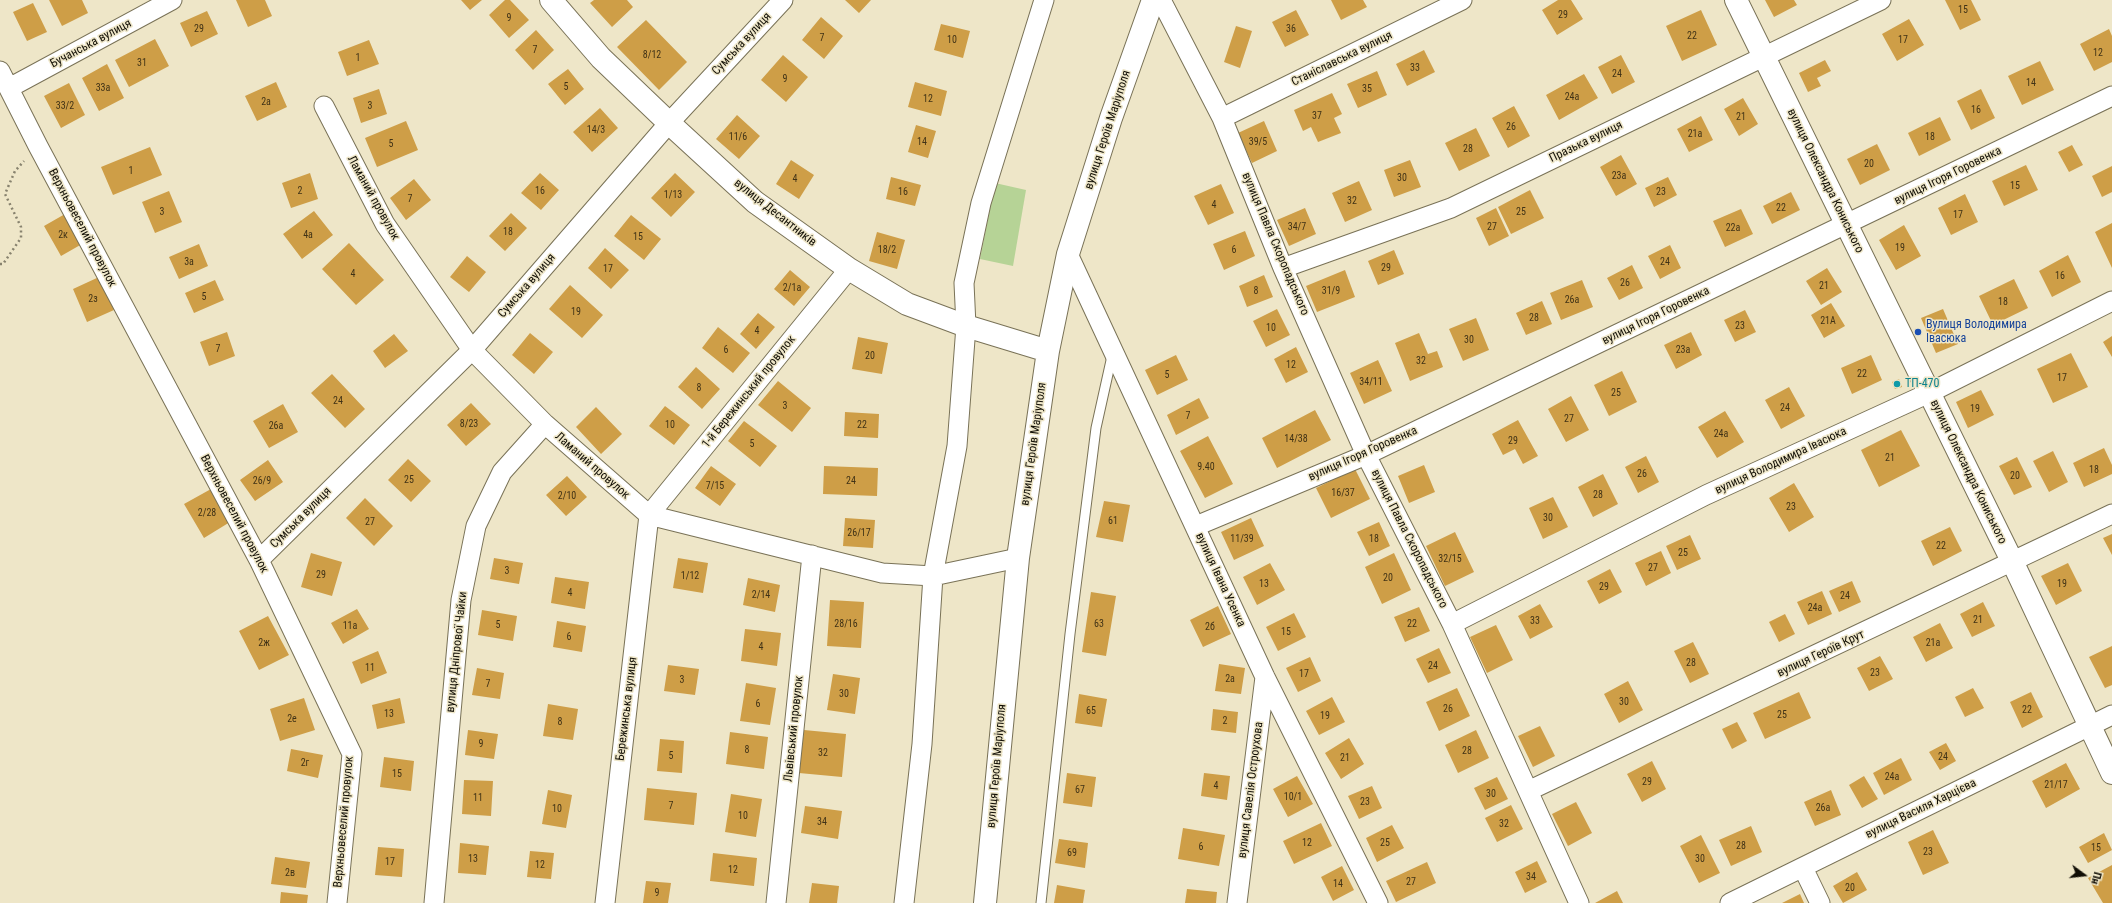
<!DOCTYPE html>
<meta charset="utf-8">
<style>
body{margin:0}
#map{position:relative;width:2112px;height:903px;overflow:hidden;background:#eee6c8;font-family:"Roboto Condensed",sans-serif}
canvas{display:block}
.north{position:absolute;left:2064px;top:855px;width:40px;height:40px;-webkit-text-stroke:3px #eee6c8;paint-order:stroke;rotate:105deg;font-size:11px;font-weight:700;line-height:16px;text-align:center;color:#110e05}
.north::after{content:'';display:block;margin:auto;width:14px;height:18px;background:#110e05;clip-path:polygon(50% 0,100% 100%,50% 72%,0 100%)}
</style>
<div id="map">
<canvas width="2112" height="903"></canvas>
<div class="north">Пн</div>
</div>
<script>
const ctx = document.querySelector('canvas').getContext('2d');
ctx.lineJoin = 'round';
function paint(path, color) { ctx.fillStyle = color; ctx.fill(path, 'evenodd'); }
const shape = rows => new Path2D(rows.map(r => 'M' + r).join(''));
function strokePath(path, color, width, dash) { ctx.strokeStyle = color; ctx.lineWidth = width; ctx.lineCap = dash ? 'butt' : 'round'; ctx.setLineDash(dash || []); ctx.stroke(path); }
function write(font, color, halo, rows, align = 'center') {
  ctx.font = font + ' "Roboto Condensed",sans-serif'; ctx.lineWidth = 3; ctx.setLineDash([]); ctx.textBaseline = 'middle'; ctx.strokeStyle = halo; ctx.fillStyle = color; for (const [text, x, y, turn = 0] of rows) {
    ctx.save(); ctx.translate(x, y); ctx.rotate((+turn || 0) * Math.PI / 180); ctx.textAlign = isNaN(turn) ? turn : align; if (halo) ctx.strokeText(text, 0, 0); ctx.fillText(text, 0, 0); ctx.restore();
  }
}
const green = shape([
 [995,183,1026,190,1013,266,980,259]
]);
const building = shape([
 [49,0,82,0,88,13,62,26],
 [236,0,265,0,272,16,248,27],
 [461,0,482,0,470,10],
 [505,0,510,0,529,20,509,38,489,15],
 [594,0,627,0,633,7,612,27,590,3],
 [845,0,871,0,859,13],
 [1331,0,1363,0,1367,7,1341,20],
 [1558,0,1571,0,1583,19,1557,35,1542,10],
 [1765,0,1794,0,1797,5,1774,17],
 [1945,0,1971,0,1981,20,1960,30],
 [33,3,47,32,27,41,13,12],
 [1296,10,1309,35,1285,47,1272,22],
 [1701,10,1717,45,1682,61,1666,26],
 [207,11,218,34,191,47,180,23],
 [821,17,843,36,824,59,802,40],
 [1909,19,1924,45,1897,61,1882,34],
 [646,20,687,62,659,90,617,47],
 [941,24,970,31,963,58,934,50],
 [1236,26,1252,31,1240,68,1224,62],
 [2109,29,2112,36,2112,62,2094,71,2080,44],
 [536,30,554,50,533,70,515,50],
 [155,39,169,66,129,87,115,60],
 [369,40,379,64,347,76,338,52],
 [1424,50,1435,72,1407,86,1396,64],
 [783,55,808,77,786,102,761,80],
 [1621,55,1635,82,1612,94,1598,67],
 [1825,60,1831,71,1817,78,1821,86,1808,92,1799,73],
 [2040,61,2054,90,2022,105,2008,76],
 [107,64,124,98,99,111,82,78],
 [568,69,584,89,565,105,548,84],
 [1377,71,1387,95,1358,108,1347,84],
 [1584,74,1598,98,1559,120,1546,95],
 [276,82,287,107,257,121,245,96],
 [915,82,947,91,941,116,908,107],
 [69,83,85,115,61,128,44,96],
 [379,89,387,114,361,123,353,98],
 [1981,89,1995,118,1971,130,1957,101],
 [1332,93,1342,114,1334,118,1341,133,1318,142,1311,127,1303,131,1294,110],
 [1743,98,1758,124,1739,136,1724,109],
 [1514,106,1530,136,1508,148,1492,118],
 [600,108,618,128,592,152,573,132],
 [737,115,760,136,739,159,716,139],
 [1701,116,1713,140,1689,152,1677,129],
 [1940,117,1951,140,1919,156,1908,133],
 [406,121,418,150,377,167,365,138],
 [1264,121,1277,151,1252,163,1238,133],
 [916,125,936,131,928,158,908,152],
 [1476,128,1490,156,1459,171,1445,143],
 [1877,144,1890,170,1860,185,1847,159],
 [2072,145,2083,165,2069,172,2058,152],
 [150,147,162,175,113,195,101,167],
 [1621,155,1637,184,1616,196,1600,167],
 [791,160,814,175,799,199,776,184],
 [1410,160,1421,187,1394,197,1384,170],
 [2026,165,2038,190,2004,206,1992,181],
 [2112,166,2112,192,2102,197,2092,176],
 [310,173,318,199,291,208,282,183],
 [540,173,559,190,541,210,521,193],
 [675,173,695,192,671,217,651,198],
 [891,177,921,185,915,206,886,199],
 [1668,177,1677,195,1654,207,1645,188],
 [414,179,431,200,406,220,390,198],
 [1359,181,1372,210,1345,222,1332,193],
 [1221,184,1234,213,1208,225,1194,196],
 [1530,190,1544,218,1511,234,1498,207],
 [169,191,182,222,155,233,142,202],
 [1791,192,1800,210,1772,224,1763,206],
 [1965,194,1978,222,1951,235,1938,208],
 [1305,208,1316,234,1289,246,1277,220],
 [1496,208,1509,236,1489,246,1476,218],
 [1741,209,1753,234,1725,247,1713,221],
 [314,211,333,235,302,259,283,234],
 [511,213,527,228,505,251,489,236],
 [65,214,82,244,61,256,44,226],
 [631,215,661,239,644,260,614,236],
 [2112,223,2112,268,2095,232],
 [1904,225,1921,256,1896,270,1879,240],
 [1245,231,1255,256,1224,270,1213,244],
 [877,232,905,240,897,269,869,261],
 [349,243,384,280,356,305,322,269],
 [199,244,208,266,179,279,169,257],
 [1670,245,1681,268,1660,279,1648,256],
 [605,248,629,270,611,289,588,268],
 [1394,250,1404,274,1378,285,1368,261],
 [2068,255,2081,282,2052,297,2039,271],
 [467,256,486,272,469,292,450,277],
 [1632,265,1643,288,1619,300,1607,278],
 [1827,268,1842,292,1821,305,1806,281],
 [790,270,810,287,794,306,774,289],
 [1345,270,1355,297,1317,312,1306,286],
 [1264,275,1273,297,1247,307,1239,286],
 [99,277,114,310,87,322,73,289],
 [2014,279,2028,308,1993,325,1979,296],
 [215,280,224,300,194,313,185,293],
 [1582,280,1593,307,1561,320,1550,293],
 [570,285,603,315,582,338,549,309],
 [1542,301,1552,324,1526,335,1516,313],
 [1831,303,1845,326,1824,338,1811,315],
 [1277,309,1290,335,1266,347,1253,321],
 [1943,309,1958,344,1936,353,1921,318],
 [1745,310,1756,332,1735,342,1724,320],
 [758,313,775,327,756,349,740,334],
 [1476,318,1489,350,1463,361,1449,329],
 [718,327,750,353,733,373,702,348],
 [227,332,235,356,209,366,200,342],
 [1691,332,1702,355,1676,369,1664,345],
 [530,333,553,352,534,374,512,355],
 [1419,333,1428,354,1437,351,1443,367,1410,381,1395,343],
 [394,334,408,351,385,368,373,351],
 [2112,336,2112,357,2103,342],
 [858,337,888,343,882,374,852,369],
 [1296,347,1308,372,1286,383,1274,359],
 [2071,353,2088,387,2053,403,2037,369],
 [1176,355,1188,380,1157,395,1145,370],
 [1871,355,1882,380,1852,394,1841,368],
 [1378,360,1392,391,1364,404,1350,373],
 [696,367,720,389,702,409,678,387],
 [1622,371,1637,402,1609,416,1594,385],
 [332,374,365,409,345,428,311,393],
 [1899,379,1902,387,1895,389,1892,382],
 [778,381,811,408,792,432,758,405],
 [1789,387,1805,416,1781,429,1765,400],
 [1981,390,1994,415,1968,428,1956,402],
 [1571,396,1589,430,1566,442,1548,409],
 [1199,398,1209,418,1176,435,1167,415],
 [471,403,491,424,466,446,447,425],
 [283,404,298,432,269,448,253,421],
 [665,406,690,425,674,445,649,426],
 [596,407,622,434,601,454,576,427],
 [1315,410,1331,440,1277,468,1262,438],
 [1725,411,1744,442,1717,458,1698,427],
 [845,412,879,414,878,438,844,436],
 [1518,420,1538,456,1523,464,1515,449,1503,455,1492,434],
 [744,421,777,446,760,467,728,441],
 [1901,430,1920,466,1879,487,1861,450],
 [1208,436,1233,484,1205,498,1180,451],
 [2104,448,2112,465,2112,474,2084,487,2073,463],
 [2053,451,2068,482,2049,492,2033,461],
 [1646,456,1659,482,1638,493,1625,467],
 [2017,457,2032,487,2014,495,1999,466],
 [408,459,431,481,411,502,388,480],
 [268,460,283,482,255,501,240,480],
 [1424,465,1435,492,1409,503,1398,476],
 [711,466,736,484,720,506,695,488],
 [824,466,878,468,877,496,823,494],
 [1355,469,1370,499,1331,518,1316,488],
 [1603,474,1618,504,1593,517,1578,487],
 [567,476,587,497,566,516,546,495],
 [1794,483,1814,517,1789,532,1769,498],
 [211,489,230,522,204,538,184,504],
 [1553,497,1568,527,1543,539,1529,508],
 [365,498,393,526,374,546,346,518],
 [1104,501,1130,505,1123,542,1096,537],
 [845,518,875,520,873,548,843,546],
 [1251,518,1264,546,1234,560,1221,532],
 [1379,522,1390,546,1369,556,1357,532],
 [1950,527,1962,551,1933,566,1921,541],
 [1455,532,1474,572,1445,586,1426,546],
 [2112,534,2112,555,2103,538],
 [1690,535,1701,559,1677,570,1666,546],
 [1661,551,1671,573,1646,586,1635,563],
 [311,553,342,562,332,596,301,587],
 [1394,553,1411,590,1382,604,1365,567],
 [494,558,523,563,519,584,490,579],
 [678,558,708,563,703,593,673,588],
 [1270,563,1285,590,1257,605,1243,577],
 [2068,563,2082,591,2056,605,2041,576],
 [1610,569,1622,592,1599,604,1587,581],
 [555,577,589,582,585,609,551,603],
 [748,578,780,585,775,612,743,605],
 [1852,581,1861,602,1839,612,1829,591],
 [1822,591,1832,614,1808,625,1797,602],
 [1091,592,1116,596,1106,656,1082,652],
 [830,600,864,602,861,648,827,646],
 [1983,602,1995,626,1972,637,1960,614],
 [1540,604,1553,627,1530,639,1518,616],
 [1218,606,1231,634,1203,647,1190,620],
 [1419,607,1430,631,1405,642,1394,617],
 [357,609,369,629,343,644,331,623],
 [482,610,517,616,513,641,478,635],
 [1294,613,1306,637,1278,651,1266,627],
 [1785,614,1795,634,1779,642,1769,622],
 [268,616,289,655,259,670,239,631],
 [557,621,586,626,582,652,553,647],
 [1940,623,1953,648,1926,662,1913,637],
 [1496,625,1513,660,1487,673,1470,637],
 [745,629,781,633,777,666,741,661],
 [1693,642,1709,674,1690,683,1674,651],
 [2112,646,2112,685,2105,688,2089,657],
 [1439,648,1451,673,1428,683,1416,659],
 [378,651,387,673,361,684,352,662],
 [1880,656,1893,679,1869,691,1857,668],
 [1310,657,1321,681,1298,692,1286,668],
 [1219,664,1245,668,1241,694,1215,691],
 [668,665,699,669,695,695,664,691],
 [477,668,504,673,500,699,472,695],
 [833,674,860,678,855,714,827,710],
 [1628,681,1643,710,1619,723,1604,694],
 [746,683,776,688,770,725,740,721],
 [1457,688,1470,716,1439,731,1426,702],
 [1973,688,1984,708,1965,717,1955,697],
 [1799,692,1811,718,1765,739,1753,713],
 [2031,692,2043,717,2022,728,2010,702],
 [1079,694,1107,699,1102,727,1075,723],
 [1332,697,1345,722,1319,735,1306,711],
 [304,698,315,730,280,741,270,709],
 [400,698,405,723,377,729,372,705],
 [548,704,578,709,573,740,543,736],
 [1213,709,1238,712,1236,733,1211,730],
 [1737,722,1747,741,1732,749,1722,729],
 [1540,726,1555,756,1533,767,1518,736],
 [468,730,498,734,494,759,465,755],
 [804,730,846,734,842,777,799,773],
 [1476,730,1489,758,1458,773,1445,745],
 [730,732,768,737,764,769,726,764],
 [1349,738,1364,764,1341,779,1325,753],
 [660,739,684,741,682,773,657,771],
 [1946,743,1956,761,1940,770,1929,752],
 [291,749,323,755,318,778,287,771],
 [384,757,414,761,411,791,380,787],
 [1901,758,1912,780,1884,795,1873,773],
 [1652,761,1666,789,1642,802,1627,774],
 [2066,763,2080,789,2046,808,2032,781],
 [1067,773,1096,777,1092,807,1063,803],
 [1204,773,1230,776,1227,800,1201,796],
 [1297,776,1313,804,1288,817,1273,789],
 [1864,776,1878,799,1862,808,1849,785],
 [1497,777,1508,799,1485,810,1474,788],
 [464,780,493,781,491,816,462,814],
 [1372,786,1382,808,1359,819,1348,796],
 [647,788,697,793,694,825,644,820],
 [548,790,572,795,566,828,542,824],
 [1831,790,1841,815,1815,826,1804,802],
 [731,794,762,799,756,837,725,832],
 [1576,802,1592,833,1568,846,1552,814],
 [1511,805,1523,829,1497,842,1485,818],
 [805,806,842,811,838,839,801,833],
 [1321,823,1332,846,1294,864,1283,841],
 [1392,825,1404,848,1377,862,1366,838],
 [1751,826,1762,852,1731,866,1719,840],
 [1183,828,1225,835,1219,866,1178,859],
 [1933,830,1949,863,1923,875,1908,842],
 [2104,833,2112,850,2088,863,2079,847],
 [1701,835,1720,873,1699,883,1680,846],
 [1059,839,1088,843,1085,868,1055,863],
 [460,843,489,846,486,875,458,873],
 [378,847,404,849,402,877,375,875],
 [530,851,554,853,551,879,527,877],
 [713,853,757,858,754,886,710,881],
 [275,857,310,862,306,888,271,884],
 [1537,861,1547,882,1525,893,1515,872],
 [1427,862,1436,883,1396,902,1386,881],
 [2112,865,2112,903,2103,903,2088,878],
 [1342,866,1354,890,1333,901,1321,877],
 [1857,872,1867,890,1843,903,1833,886],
 [646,881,671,883,668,903,643,903],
 [812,883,839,886,837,903,809,903],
 [1057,885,1085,890,1083,903,1054,903],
 [1187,889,1217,892,1216,903,1185,903],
 [1617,891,1623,903,1595,903],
 [281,892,308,895,307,903,280,903],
 [1800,894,1804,903,1782,903]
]);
const path = shape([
 [0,264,3,264,21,238,21,227,5,194,15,171,24,161]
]);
const lane = shape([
 [1041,903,1070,634,1096,428,1112,356]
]);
const street = shape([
 [1161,0,1222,118,1283,268,1366,455,1452,624,1579,903],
 [0,71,38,146,259,560,352,754,337,903],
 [9,88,172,0],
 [324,106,385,224,472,350,545,424,649,515,882,573,933,576,1018,558],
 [1222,118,1462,0],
 [1068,254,1265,677,1378,903],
 [1283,268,1451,208,1881,0],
 [1196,526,1366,455,2112,96],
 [259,560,472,350,669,123,783,0],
 [1452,624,1706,495,1929,393,2112,301],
 [1528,791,2112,514],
 [1803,868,1820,903],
 [434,903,461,600,476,526,502,472,545,424],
 [605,903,649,515,849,269],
 [776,903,812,555],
 [904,903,922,744,933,576,957,446,966,326,964,283,981,203,1044,0],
 [1237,903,1265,677],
 [1730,903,2112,715]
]);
const secondary = shape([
 [551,0,601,58,669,123,755,202,849,269,907,304,966,326,1048,351],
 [1736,0,2013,563,2112,773],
 [985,903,1018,558,1048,351,1068,254,1111,118,1153,0]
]);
const markers = [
 [1918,332,4,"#1a4fb4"],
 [1897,384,4,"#0f9aa8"]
];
const numberNames = [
 ["15",1963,10],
 ["29",1563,15],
 ["9",509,18],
 ["29",199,29],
 ["36",1291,29],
 ["22",1692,36],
 ["7",822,38],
 ["10",952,40],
 ["17",1903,40],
 ["7",535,50],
 ["12",2098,53],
 ["8/12",652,55],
 ["1",358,58],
 ["31",142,63],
 ["33",1415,68],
 ["24",1617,74],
 ["9",785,79],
 ["14",2031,83],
 ["5",566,87],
 ["33а",103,88],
 ["35",1367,89],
 ["24а",1572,97],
 ["12",928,99],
 ["2а",266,102],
 ["33/2",65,106],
 ["3",370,106],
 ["16",1976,110],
 ["37",1317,116],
 ["21",1741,117],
 ["26",1511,127],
 ["14/3",596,130],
 ["21а",1695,134],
 ["11/6",738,137],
 ["18",1930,137],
 ["14",922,142],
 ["39/5",1258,142],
 ["5",391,144],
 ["28",1468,149],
 ["20",1869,164],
 ["1",131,171],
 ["23а",1619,176],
 ["30",1402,178],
 ["4",795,179],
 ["15",2015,186],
 ["2",300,191],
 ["16",540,191],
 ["16",903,192],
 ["23",1661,192],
 ["1/13",673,195],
 ["7",410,199],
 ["32",1352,201],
 ["4",1214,205],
 ["22",1781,208],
 ["3",162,212],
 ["25",1521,212],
 ["17",1958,215],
 ["34/7",1297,227],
 ["27",1492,227],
 ["22а",1733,228],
 ["18",508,232],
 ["2к",63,235],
 ["4а",308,235],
 ["15",638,237],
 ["19",1900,248],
 ["18/2",887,250],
 ["6",1234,250],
 ["3а",189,262],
 ["24",1665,262],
 ["29",1386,268],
 ["17",608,269],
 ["4",353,274],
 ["16",2060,276],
 ["26",1625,283],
 ["21",1824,286],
 ["2/1а",792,288],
 ["8",1256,291],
 ["31/9",1331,291],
 ["5",204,297],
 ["2з",93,299],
 ["26а",1572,300],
 ["18",2003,302],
 ["19",576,312],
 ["28",1534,318],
 ["21А",1828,321],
 ["23",1740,326],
 ["10",1271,328],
 ["4",757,331],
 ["30",1469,340],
 ["7",218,349],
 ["6",726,350],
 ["23а",1683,350],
 ["20",870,356],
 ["32",1421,361],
 ["12",1291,365],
 ["22",1862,374],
 ["5",1167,375],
 ["17",2062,378],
 ["34/11",1371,382],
 ["8",699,388],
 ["25",1616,393],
 ["24",338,401],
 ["3",785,406],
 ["24",1785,408],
 ["19",1975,409],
 ["7",1188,416],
 ["27",1569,419],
 ["8/23",469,424],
 ["10",670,425],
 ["22",862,425],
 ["26а",276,426],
 ["24а",1721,434],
 ["14/38",1296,439],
 ["29",1513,441],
 ["5",752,444],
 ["21",1890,458],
 ["9.40",1206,467],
 ["18",2094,470],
 ["26",1642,474],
 ["20",2015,476],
 ["25",409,480],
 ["26/9",262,481],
 ["24",851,481],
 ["7/15",715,486],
 ["16/37",1343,493],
 ["28",1598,495],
 ["2/10",567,496],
 ["23",1791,507],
 ["2/28",207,513],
 ["30",1548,518],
 ["61",1113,521],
 ["27",370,522],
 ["26/17",859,533],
 ["11/39",1242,539],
 ["18",1374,539],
 ["22",1941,546],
 ["25",1683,553],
 ["32/15",1450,559],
 ["27",1653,568],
 ["3",507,571],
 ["29",321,575],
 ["1/12",690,576],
 ["20",1388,578],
 ["13",1264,584],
 ["19",2062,584],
 ["29",1604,587],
 ["4",570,593],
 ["2/14",761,595],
 ["24",1845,596],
 ["24а",1815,608],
 ["21",1978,620],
 ["33",1535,621],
 ["28/16",846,624],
 ["63",1099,624],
 ["22",1412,624],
 ["5",498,625],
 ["11а",350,626],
 ["2б",1210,627],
 ["15",1286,632],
 ["6",569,637],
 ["2ж",264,643],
 ["21а",1933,643],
 ["4",761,647],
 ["28",1691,663],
 ["24",1433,666],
 ["11",370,668],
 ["23",1875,673],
 ["17",1304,674],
 ["2а",1230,679],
 ["3",682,680],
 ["7",488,684],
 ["30",844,694],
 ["30",1624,702],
 ["6",758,704],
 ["26",1448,709],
 ["22",2027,710],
 ["65",1091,711],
 ["13",389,714],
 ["25",1782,715],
 ["19",1325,716],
 ["2е",292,719],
 ["2",1225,721],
 ["8",560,722],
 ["9",481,744],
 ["8",747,750],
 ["28",1467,751],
 ["32",823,753],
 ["5",671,756],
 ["24",1943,757],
 ["21",1345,758],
 ["2г",305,763],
 ["15",397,774],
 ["24а",1892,777],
 ["29",1647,782],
 ["21/17",2056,785],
 ["4",1216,786],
 ["67",1080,790],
 ["30",1491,794],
 ["10/1",1293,797],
 ["11",478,798],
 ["23",1365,802],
 ["7",671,806],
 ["26а",1823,808],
 ["10",557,809],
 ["10",743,816],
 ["34",822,822],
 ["32",1504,824],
 ["12",1307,843],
 ["25",1385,843],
 ["28",1741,846],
 ["6",1201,847],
 ["15",2096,848],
 ["23",1928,852],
 ["69",1072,853],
 ["13",473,859],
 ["30",1700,859],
 ["17",390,862],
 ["12",540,865],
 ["12",733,870],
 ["2в",290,873],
 ["34",1531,877],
 ["27",1411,882],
 ["14",1338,884],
 ["20",1850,888],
 ["9",657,893]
];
const streetNames = [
 ["Бучанська вулиця",91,44,-28],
 ["Сумська вулиця",742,44,-47],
 ["Станіславська вулиця",1342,59,-26],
 ["вулиця Героїв Маріуполя",1108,130,-72],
 ["Празька вулиця",1586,142,-26],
 ["вулиця Ігоря Горовенка",1948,176,-26],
 ["вулиця Олександра Кониського",1825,181,64],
 ["Ламаний провулок",373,198,61],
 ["вулиця Десантників",775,213,38],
 ["Верхньовеселий провулок",82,228,62],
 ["вулиця Павла Скоропадського",1275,244,67],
 ["Сумська вулиця",527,286,-49],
 ["вулиця Ігоря Горовенка",1656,316,-26],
 ["1-й Бережинський провулок",749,392,-51],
 ["вулиця Героїв Маріуполя",1034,444,-82],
 ["вулиця Ігоря Горовенка",1363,454,-24],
 ["вулиця Володимира Івасюка",1781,461,-25],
 ["Ламаний провулок",592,466,41],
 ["вулиця Олександра Кониського",1968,472,64],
 ["Верхньовеселий провулок",234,514,62],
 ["Сумська вулиця",301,518,-45],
 ["вулиця Павла Скоропадського",1409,539,63],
 ["вулиця Івана Усенка",1220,580,65],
 ["вулиця Дніпрової Чайки",457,652,-84],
 ["вулиця Героїв Крут",1821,654,-25],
 ["Бережинська вулиця",627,709,-83],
 ["Львівський провулок",794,729,-84],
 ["вулиця Героїв Маріуполя",997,766,-85],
 ["вулиця Савелія Остроухова",1251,790,-83],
 ["вулиця Василя Харцієва",1921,809,-26],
 ["Верхньовеселий провулок",344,822,-85]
];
const transitNames = [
 ["Вулиця Володимира",1926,325],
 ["Івасюка",1926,339]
];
const cultureNames = [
 ["ТП-470",1905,384]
];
paint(green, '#b6d396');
paint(building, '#ce9e47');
strokePath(lane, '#797257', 11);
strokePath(street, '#797257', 21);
strokePath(secondary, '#797257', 24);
strokePath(path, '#87826e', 2.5, [2, 3]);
strokePath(lane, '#fff', 9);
strokePath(street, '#fff', 19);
strokePath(secondary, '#fff', 22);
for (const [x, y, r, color] of markers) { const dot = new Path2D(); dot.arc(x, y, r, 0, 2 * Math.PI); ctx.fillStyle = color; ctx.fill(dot); strokePath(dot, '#eee6c8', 1.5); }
write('10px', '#403216', null, numberNames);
write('12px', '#110e05', '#eee6c8', streetNames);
write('12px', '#164399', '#eee6c8', transitNames, 'left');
write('12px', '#0d838f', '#eee6c8', cultureNames, 'left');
</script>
